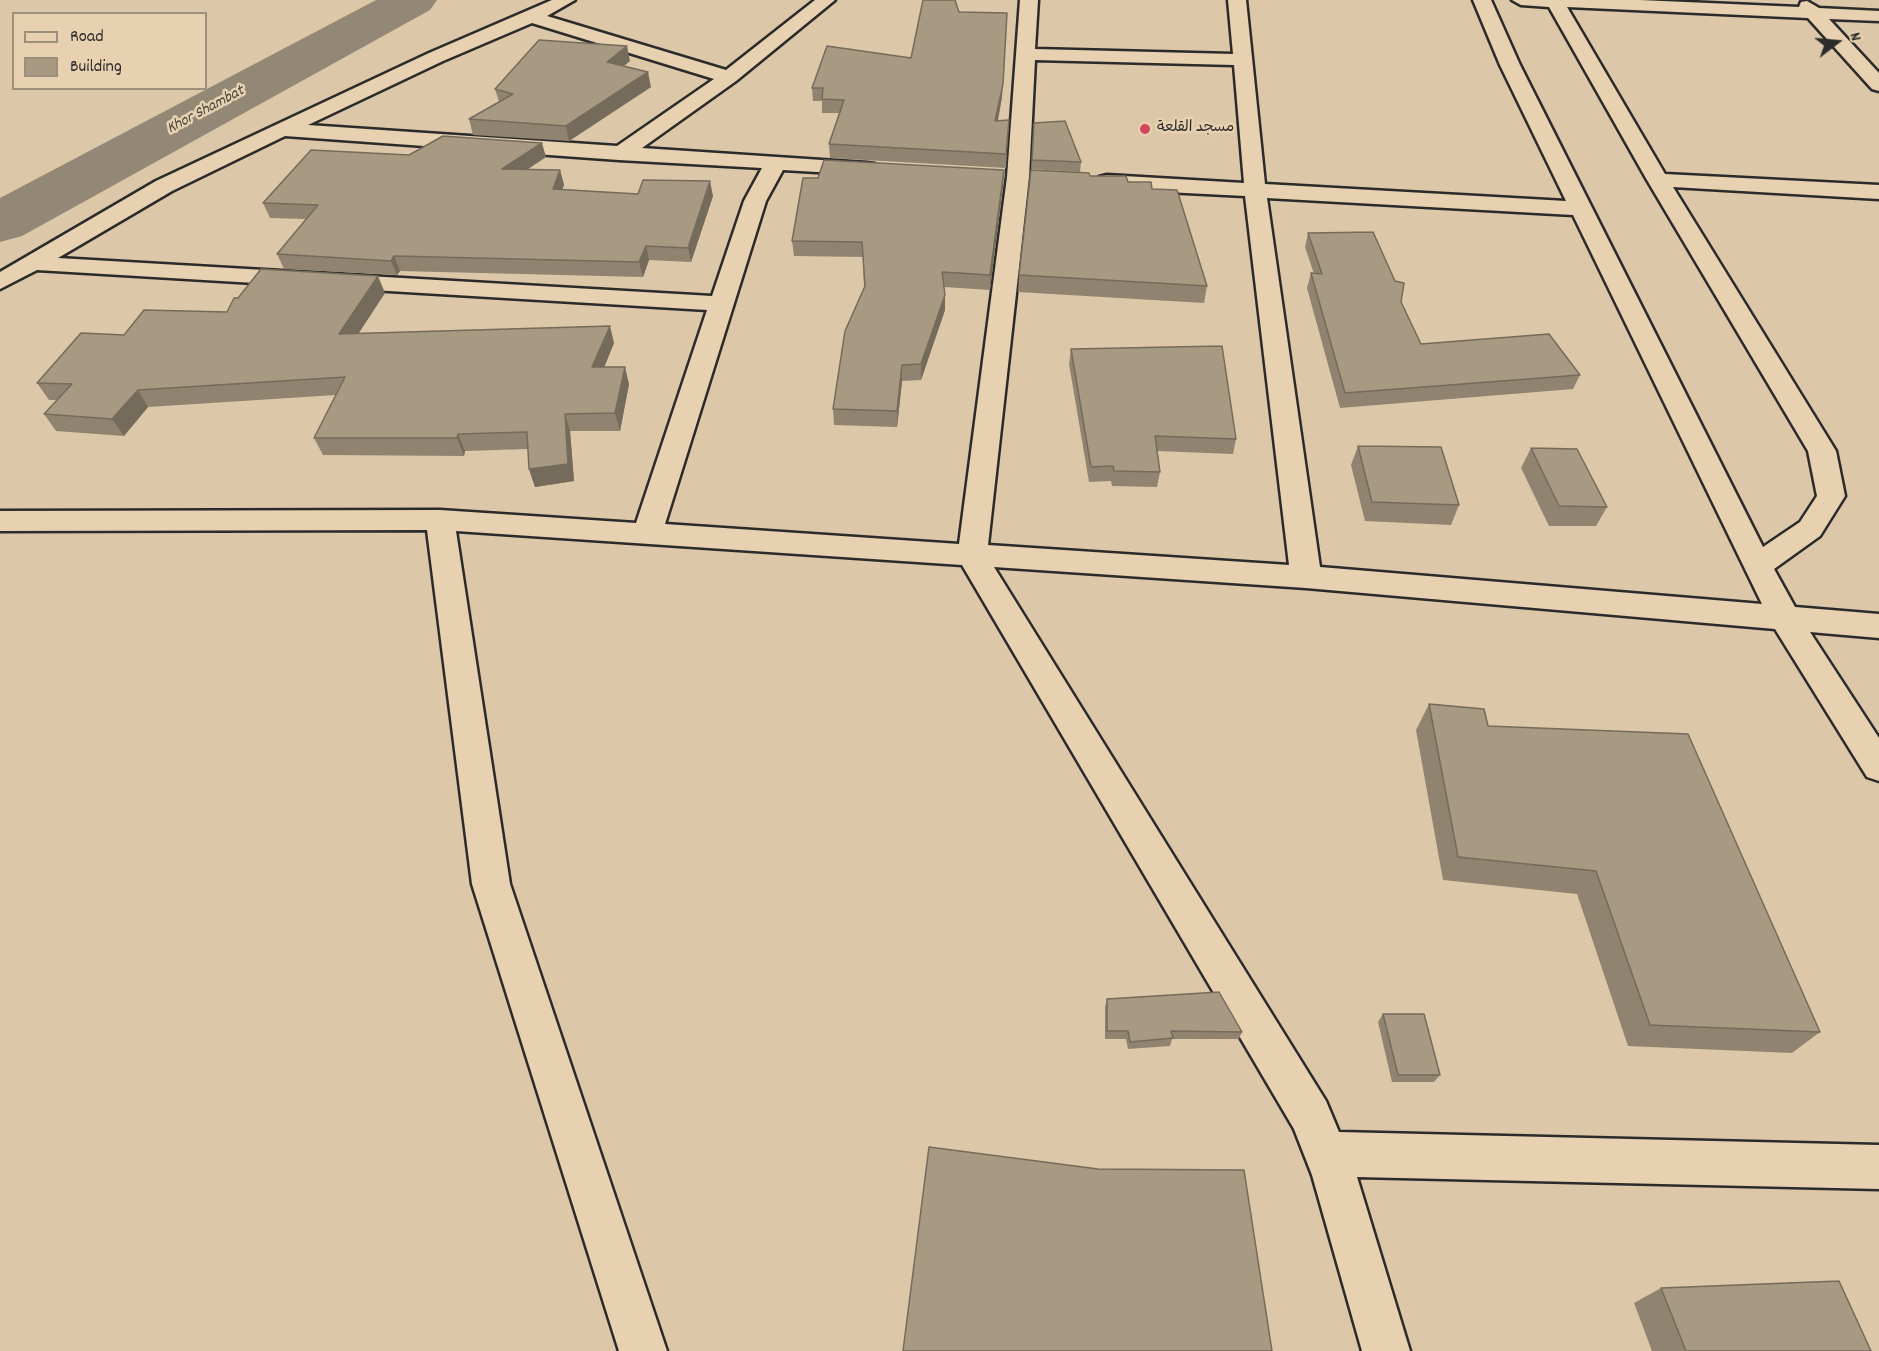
<!DOCTYPE html>
<meta charset="utf-8">
<style>
body{margin:0}
#map{position:relative;width:1879px;height:1351px;overflow:hidden;background:#dcc7a8;font-family:Dekko,sans-serif}
canvas{display:block}
.legend{position:absolute;left:12px;top:12px;width:195px;height:78px;box-sizing:border-box;background:#e7d1b0;border:2px solid #9c8f7b;margin:0;padding:8px 10px;list-style:none;font-size:18px;color:#2b2b2b}
.legend li{display:flex;align-items:center;gap:12px;height:30px}
.legend b{width:30px;border:2px solid #9c8f7b}
.north{position:absolute;left:1807px;top:12px;width:60px;height:60px;-webkit-text-stroke:4px #e7d1b0;paint-order:stroke;rotate:74deg;font-size:16px;font-weight:700;line-height:24px;text-align:center;color:#2b2b2b}
.north::after{content:'';display:block;margin:auto;width:21px;height:27px;background:#2b2b2b;clip-path:polygon(50% 0,100% 100%,50% 72%,0 100%)}
</style>
<div id="map">
<canvas width="1879" height="1351"></canvas>
<ul class="legend">
<li><b style="height:8px;background:#e7d1b0"></b>Road</li>
<li><b style="height:16px;background:#a79982"></b>Building</li>
</ul>
<div class="north">N</div>
</div>
<script>
const ctx = document.querySelector('canvas').getContext('2d');
ctx.lineJoin = 'round';
const shape = rows => new Path2D(rows.map(r => 'M' + r).join(''));
function paint(path, color) { ctx.fillStyle = color; ctx.fill(path, 'evenodd'); }
function strokePath(path, color, width, dash) { ctx.strokeStyle = color; ctx.lineWidth = width; ctx.lineCap = dash ? 'butt' : 'round'; ctx.setLineDash(dash || []); ctx.stroke(path); }
function write(font, color, halo, rows, align = 'center') {
  ctx.font = font + ' Dekko,"Playpen Sans Arabic",sans-serif'; ctx.lineWidth = 5; ctx.setLineDash([]); ctx.textBaseline = 'middle'; ctx.strokeStyle = halo; ctx.fillStyle = color; for (const [text, x, y, turn = 0] of rows) {
    ctx.save(); ctx.translate(x, y); ctx.rotate((+turn || 0) * Math.PI / 180); ctx.textAlign = isNaN(turn) ? turn : align; if (halo) ctx.strokeText(text, 0, 0); ctx.fillText(text, 0, 0); ctx.restore();
  }
}
const river = shape([
 [376,0,437,0,430,10,22,236,0,242,0,198,376,0]
]);
const minor = shape([
 [552,0,575,0,547,16,726,70,815,0,835,0,736,81,642,148,867,163,875,164,878,169,875,174,867,175,783,170,766,201,665,524,959,544,1007,177,1020,0,1038,0,1035,49,1233,54,1228,0,1246,0,1265,184,1566,201,1500,65,1473,0,1491,0,1520,65,1763,547,1800,522,1817,496,1808,451,1647,180,1549,7,1521,5,1512,0,1640,0,1799,7,1801,2,1807,1,1819,8,1879,11,1879,21,1829,19,1879,73,1879,91,1872,89,1808,18,1567,7,1665,174,1879,185,1879,199,1673,187,1836,451,1845,496,1820,536,1774,569,1795,607,1879,614,1879,638,1810,632,1879,738,1879,781,1867,777,1775,629,1306,588,994,567,1326,1101,1339,1132,1879,1145,1879,1189,1357,1177,1410,1351,1362,1351,1312,1175,1294,1129,962,565,456,531,510,884,667,1351,619,1351,472,884,427,530,0,531,0,511,440,510,636,523,707,310,37,270,0,289,0,272,156,181,429,53,552,0],
 [532,23,714,79,617,146,308,125,443,61,532,23],
 [1035,60,1234,65,1244,183,1107,175,1099,177,1096,182,1099,187,1107,189,1245,196,1289,565,988,545,1029,177,1035,60],
 [285,136,619,160,762,168,744,201,712,296,58,258,172,191,285,136],
 [1267,198,1573,215,1762,604,1320,567,1267,198]
]);
const wall = shape([
 [959,12,1002,97,998,121,1009,120,1006,168,830,158,829,144,839,113,822,113,822,101,813,101,812,88,911,58],
 [630,61,623,66,651,87,569,141,473,135,469,119,499,102,495,89],
 [1034,123,1081,162,1080,172,1031,169],
 [546,157,527,170,560,170,564,185,562,189,638,194,713,196,691,262,649,260,643,277,400,271,397,275,284,269,277,254,306,219,270,218,263,203],
 [1004,170,1003,185,990,290,944,287,945,310,921,380,902,381,897,427,834,425,833,409,864,287,863,257,794,256,792,241,818,178],
 [1128,182,1152,189,1207,286,1204,303,1018,292,1019,275],
 [1308,233,1401,302,1421,344,1580,375,1573,389,1340,408,1307,288,1311,273,1314,274,1305,247],
 [385,293,358,334,614,343,604,367,629,384,620,431,570,431,574,481,535,487,529,469,528,449,465,451,464,456,323,455,314,438,336,395,148,407,124,436,56,431,44,414,57,400,49,400,37,383,124,335,227,312],
 [1071,349,1236,439,1233,454,1157,451,1160,472,1157,487,1112,486,1111,481,1089,482,1069,364],
 [1358,446,1459,505,1451,525,1365,521,1351,465],
 [1531,448,1607,507,1596,526,1549,526,1521,468],
 [1429,704,1488,726,1820,1032,1792,1053,1628,1046,1577,894,1443,880,1416,730],
 [1107,999,1242,1032,1239,1039,1172,1039,1170,1046,1128,1049,1126,1039,1105,1039,1105,1007],
 [1383,1014,1440,1075,1434,1082,1392,1082,1378,1022],
 [1661,1288,1871,1351,1652,1351,1634,1303]
]);
const shadedWall = shape([
 [1007,13,1002,97,995,134,995,121],
 [627,46,630,61,610,77,607,62],
 [648,72,651,87,569,141,566,126],
 [542,143,546,157,506,183,502,169],
 [560,170,564,185,557,203,553,189],
 [1004,170,1003,185,990,290,990,275],
 [710,181,713,196,691,262,688,248],
 [646,246,649,260,643,277,639,262],
 [394,256,400,271,397,275,391,261],
 [378,276,385,293,347,351,339,334],
 [945,295,945,310,921,380,921,364],
 [610,326,614,343,597,385,592,367],
 [902,365,902,381,897,427,897,411],
 [625,367,629,384,620,431,615,413],
 [138,390,148,407,124,436,112,419],
 [565,414,570,431,574,481,535,487,529,469],
 [458,434,465,451,464,456,457,438]
]);
const building = shape([
 [923,0,955,0,959,12,1007,13,1003,84,995,121,1009,120,1006,154,829,144,844,100,822,99,823,88,812,88,827,46,911,58,923,0],
 [539,40,627,46,607,62,648,72,566,126,469,119,513,94,495,89,539,40],
 [1065,121,1081,162,1032,160,1034,123,1065,121],
 [443,136,542,143,502,169,560,170,553,189,638,194,643,180,710,181,688,248,646,246,639,262,394,256,391,261,277,254,318,205,263,203,311,150,409,155,443,136],
 [824,160,1004,170,990,275,942,272,945,295,921,364,902,365,897,411,833,409,845,331,865,286,862,242,792,241,803,178,818,178,824,160],
 [1031,170,1089,173,1090,176,1126,176,1128,182,1151,182,1152,189,1177,190,1207,286,1019,275,1031,170],
 [1373,232,1395,281,1404,283,1401,302,1421,344,1549,334,1580,375,1345,393,1311,273,1322,274,1308,233,1373,232],
 [261,269,378,276,339,334,610,326,592,367,625,367,615,413,565,414,568,464,529,469,527,432,458,434,457,438,314,438,345,377,138,390,112,419,44,414,72,384,37,383,81,333,124,335,144,310,227,312,234,298,238,298,261,269],
 [1222,346,1236,439,1155,436,1160,472,1114,471,1113,466,1091,467,1071,349,1222,346],
 [1358,446,1441,447,1459,505,1372,502,1358,446],
 [1531,448,1577,449,1607,507,1559,506,1531,448],
 [1429,704,1484,709,1488,726,1688,734,1820,1032,1650,1025,1596,871,1458,857,1429,704],
 [1219,992,1242,1032,1171,1031,1173,1038,1130,1042,1128,1031,1107,1031,1107,999,1219,992],
 [1383,1014,1424,1014,1440,1075,1398,1075,1383,1014],
 [929,1147,1098,1169,1244,1170,1272,1351,903,1351,929,1147],
 [1839,1281,1871,1351,1686,1351,1661,1288,1839,1281]
]);
const markers = [
 [1145,129,6,"#d1495b"]
];
const farPoinames = [
 ["مسجد القلعة",1157,129]
];
const farWaternames = [
 ["Khor Shambat",206,111,-28]
];
paint(river, '#938775');
strokePath(minor, '#2b2b2b', 5);
paint(minor, '#e7d1b0');
paint(wall, '#908470');
paint(shadedWall, '#756b5b');
paint(building, '#a79982');
strokePath(building, '#756b5b', 1.5);
for (const [x, y, r, color] of markers) { const dot = new Path2D(); dot.arc(x, y, r, 0, 2 * Math.PI); ctx.fillStyle = color; ctx.fill(dot); strokePath(dot, '#e7d1b0', 2); }
write('15px', '#2b2b2b', '#e7d1b0', farPoinames, 'left');
write('italic 16px', '#45423e', '#e7d1b0', farWaternames);
</script>
